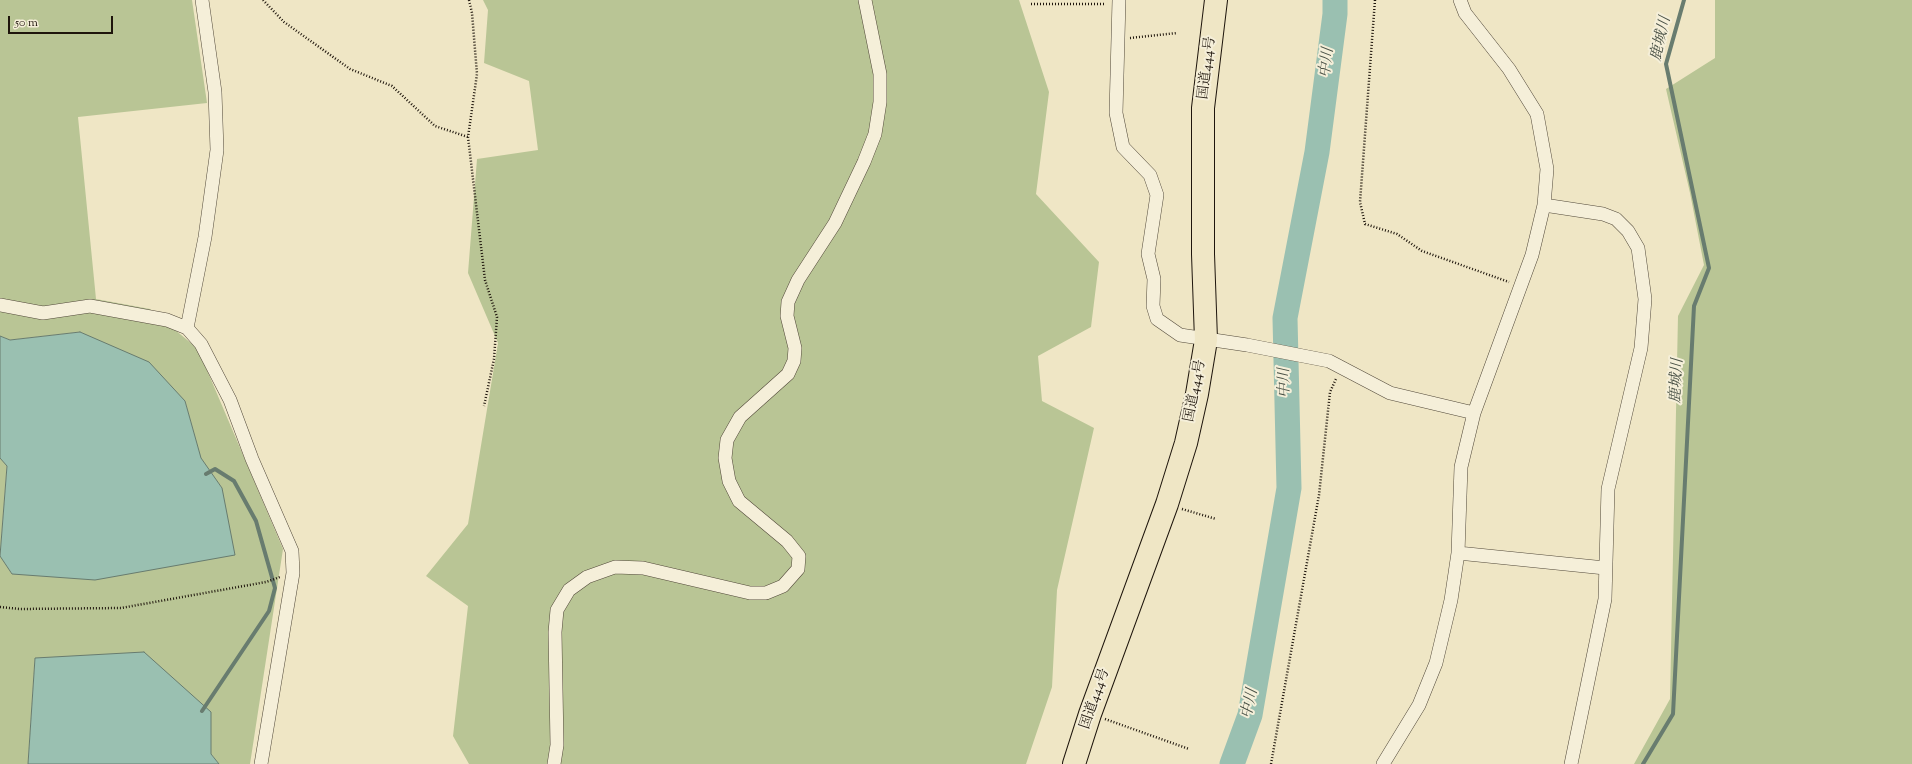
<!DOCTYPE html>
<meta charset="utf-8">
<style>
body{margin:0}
#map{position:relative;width:1912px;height:764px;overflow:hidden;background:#efe6c5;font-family:"Sorts Mill Goudy",serif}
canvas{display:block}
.scale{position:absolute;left:8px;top:16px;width:105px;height:18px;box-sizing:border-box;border:2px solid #1e150c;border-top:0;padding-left:5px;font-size:12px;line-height:14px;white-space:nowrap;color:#1e150c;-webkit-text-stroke:3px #f5efd9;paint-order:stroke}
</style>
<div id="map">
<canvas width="1912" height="764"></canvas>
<div class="scale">50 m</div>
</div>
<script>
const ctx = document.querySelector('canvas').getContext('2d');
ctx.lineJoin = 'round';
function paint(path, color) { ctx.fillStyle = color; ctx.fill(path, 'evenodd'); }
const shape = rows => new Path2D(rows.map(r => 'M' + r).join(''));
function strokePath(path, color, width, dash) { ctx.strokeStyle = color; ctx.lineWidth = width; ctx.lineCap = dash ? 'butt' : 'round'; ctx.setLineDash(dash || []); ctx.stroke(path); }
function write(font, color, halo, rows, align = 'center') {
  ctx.font = font + ' "Sorts Mill Goudy","Noto Serif JP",serif'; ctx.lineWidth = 4; ctx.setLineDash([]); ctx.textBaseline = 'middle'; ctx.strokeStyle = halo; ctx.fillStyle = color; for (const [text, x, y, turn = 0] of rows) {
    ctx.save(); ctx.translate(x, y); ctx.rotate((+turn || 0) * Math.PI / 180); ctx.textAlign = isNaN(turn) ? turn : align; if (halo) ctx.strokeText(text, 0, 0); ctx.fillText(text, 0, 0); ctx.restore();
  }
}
const green = shape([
 [0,0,192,0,207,103,78,117,96,299,150,309,198,349,283,549,250,764,219,764,211,754,211,712,35,658,28,764,0,764,0,556,12,574,222,488,200,458,185,401,80,332,10,340,0,336],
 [483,0,1019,0,1049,92,1036,194,1099,262,1091,327,1038,356,1042,401,1094,428,1057,590,1052,687,1026,764,469,764,453,736,468,606,426,576,468,524,498,343,468,273,477,159,538,150,529,81,484,63,488,10],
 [1715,0,1912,0,1912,764,1634,764,1670,699,1678,316,1704,265,1690,193,1666,89,1715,58],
 [0,458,7,465,0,555]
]);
const water = shape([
 [80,332,149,362,185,401,201,458,222,488,235,555,95,580,12,574,0,556,7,466,0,458,0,336,10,340,80,332],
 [144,652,211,712,211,754,219,764,28,764,35,658,144,652]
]);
const stream = shape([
 [202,711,269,611,275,588,256,521,234,481,215,469,206,474],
 [1643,764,1673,714,1694,306,1709,268,1666,64,1684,0]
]);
const river = shape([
 [1232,764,1250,715,1289,488,1285,318,1317,152,1335,14,1335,0]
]);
const path = shape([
 [263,0,284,22,350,69,392,86,435,126,468,137],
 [469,0,472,13,477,74,468,137,485,280,497,317,494,359,484,406],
 [1375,0,1360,202,1365,224,1397,234,1422,251,1509,282],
 [1031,4,1106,4],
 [1130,38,1177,33],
 [1182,509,1216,519],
 [0,607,20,609,121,608,266,582,280,577],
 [1105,719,1189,749],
 [1271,764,1319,495,1330,392,1336,379]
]);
const minor = shape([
 [1119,0,1116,113,1123,147,1150,175,1157,195,1148,254,1154,279,1153,306,1157,319,1180,335,1247,345,1329,361,1390,393,1474,413],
 [1544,205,1603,214,1616,219,1628,231,1638,248,1645,299,1641,348,1608,489,1605,599,1571,764],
 [0,305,43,313,90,306,167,320,187,328,201,344,230,400,252,459,292,551,293,573,261,764],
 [187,328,205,237,217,150,215,92,202,0],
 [1458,553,1605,568],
 [554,764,557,745,555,632,557,610,569,590,587,577,615,567,643,568,750,593,766,593,783,586,798,569,799,556,787,541,739,501,729,481,725,458,727,440,740,417,788,374,794,361,795,348,787,316,788,302,798,280,835,223,864,162,875,134,880,102,880,74,865,0],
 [1383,764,1419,705,1436,663,1451,600,1458,553,1461,467,1474,413,1532,255,1544,205,1547,169,1537,114,1509,69,1465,13,1460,0]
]);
const trunk = shape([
 [1074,764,1090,714,1167,504,1186,443,1197,394,1206,340,1203,254,1203,108,1216,0]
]);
const streetNames = [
 ["国道444号",1208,68,-83],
 ["国道444号",1196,391,-79],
 ["国道444号",1096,699,-71]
];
const waterNames = [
 ["鹿城川",1662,39,-77],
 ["中川",1328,63,-83],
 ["鹿城川",1678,381,-87],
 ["中川",1286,383,-91],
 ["中川",1251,704,-78]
];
paint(green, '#b9c595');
paint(water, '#9ac0b1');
strokePath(water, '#687c6f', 1);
strokePath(stream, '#687c6f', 4);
strokePath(river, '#9ac0b1', 25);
strokePath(minor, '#52493a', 14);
strokePath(trunk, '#1e150c', 24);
strokePath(path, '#1e150c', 2.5, [1, 2]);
strokePath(minor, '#f5efd9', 13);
strokePath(trunk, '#efe6c5', 22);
write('14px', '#1e150c', '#f5efd9', streetNames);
write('italic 15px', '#495146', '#f5efd9', waterNames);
</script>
